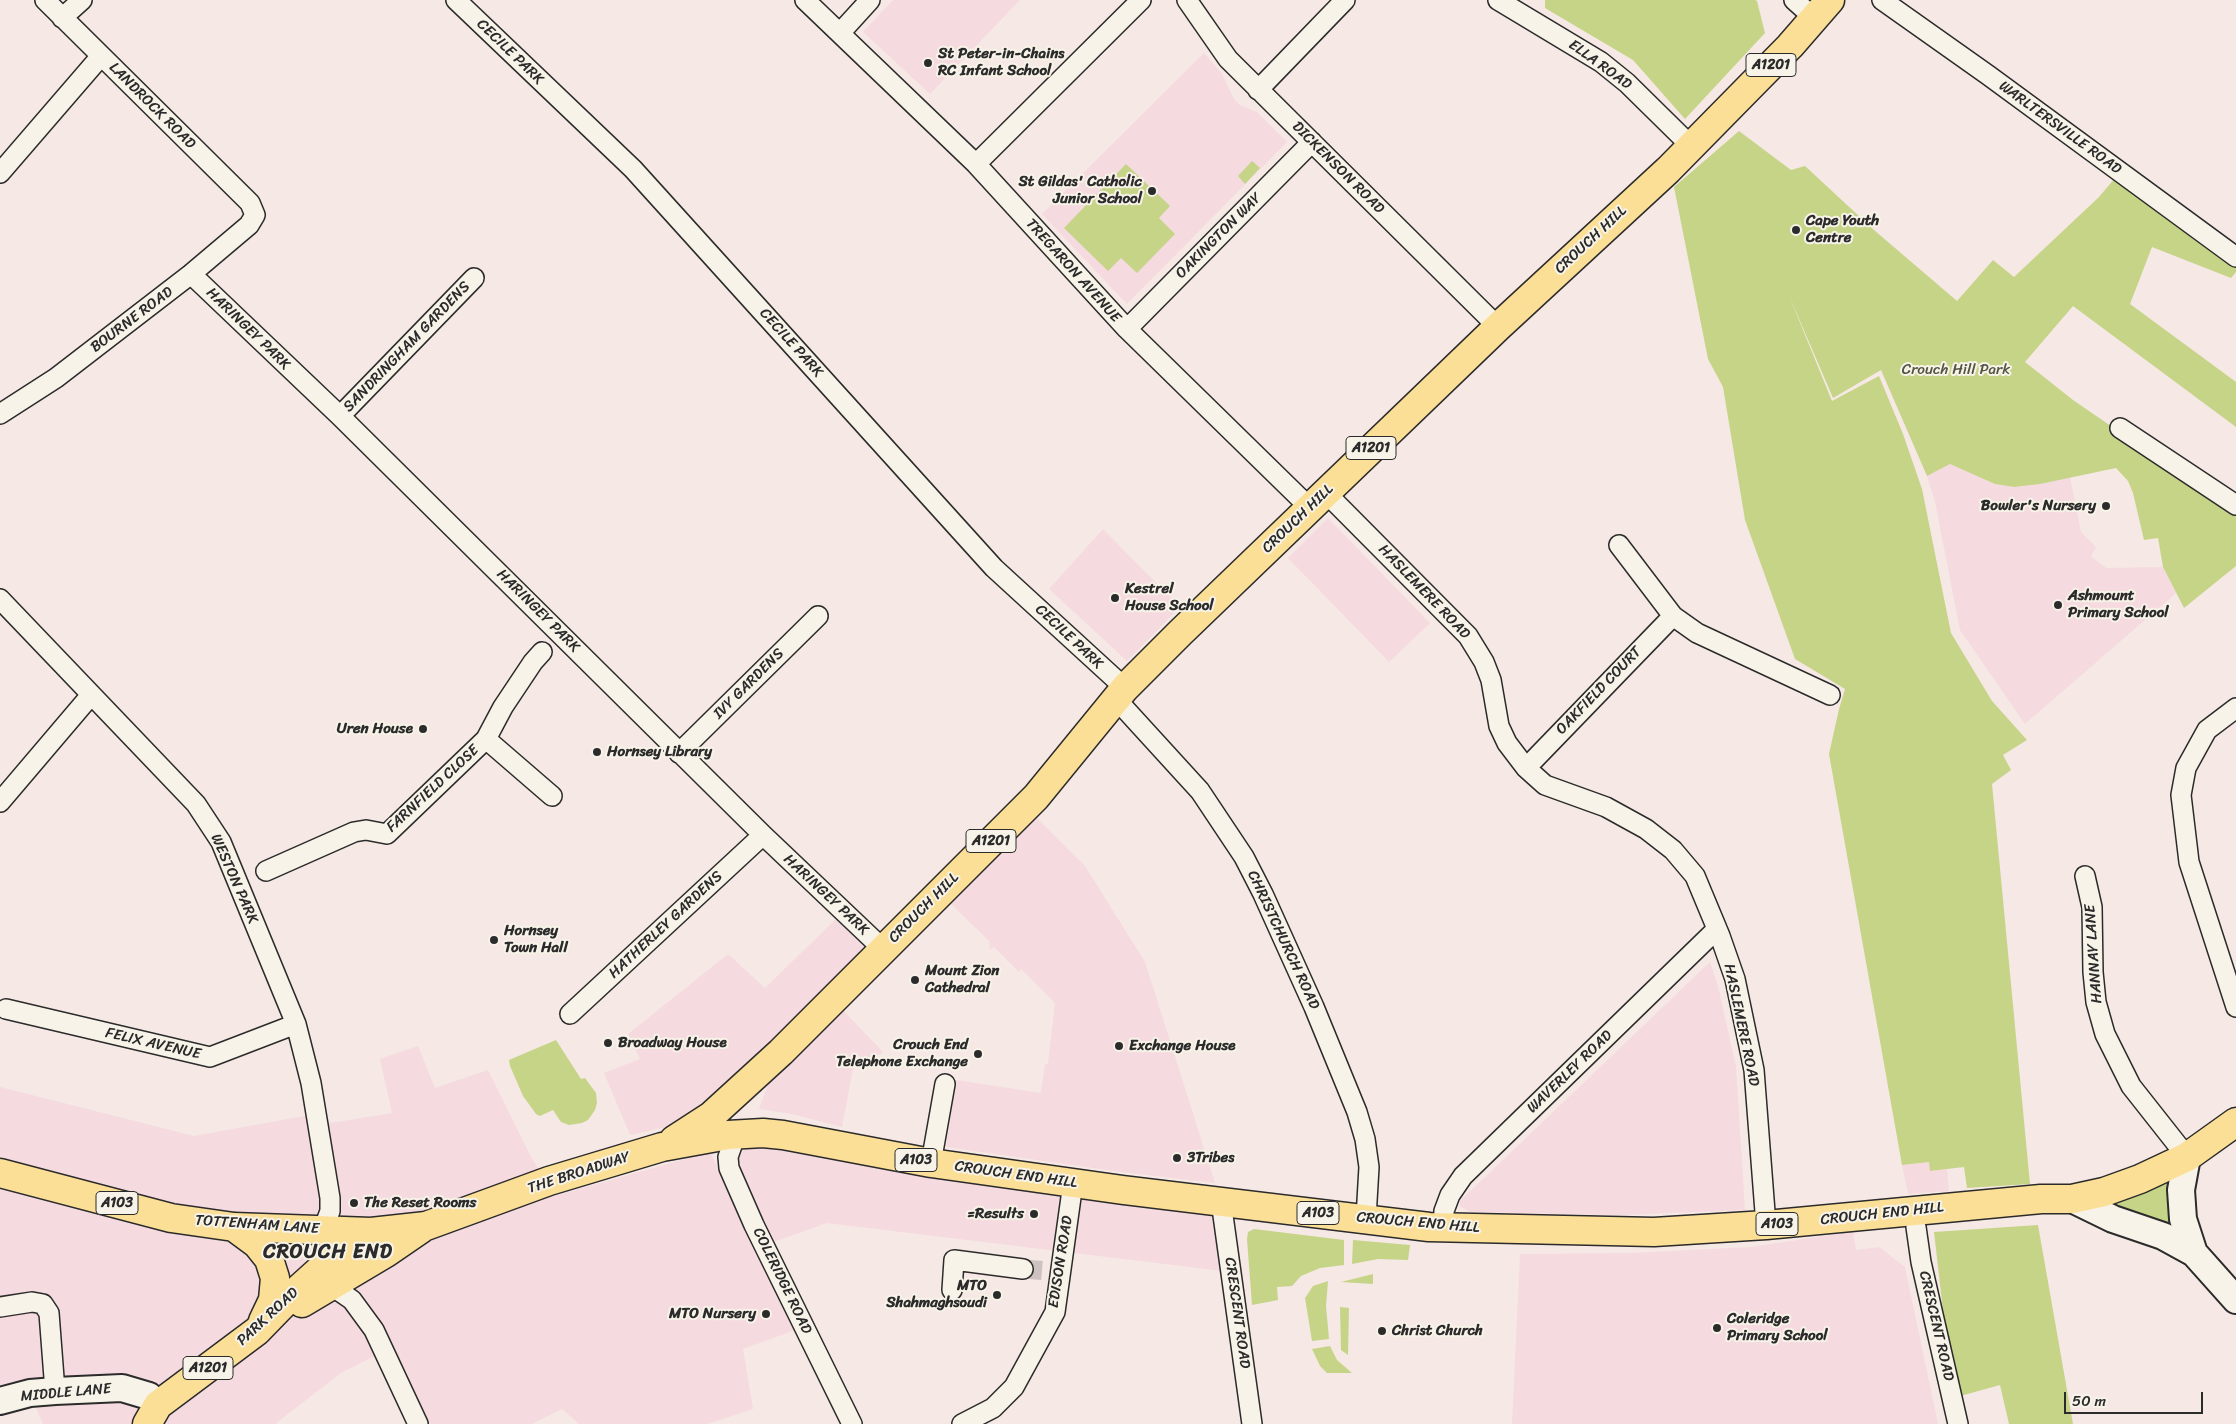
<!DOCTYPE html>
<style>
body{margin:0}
#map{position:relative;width:2236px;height:1424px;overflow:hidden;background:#f6e8e4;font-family:Sriracha,sans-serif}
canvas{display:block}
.scale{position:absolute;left:2064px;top:1392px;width:139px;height:22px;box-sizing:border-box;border:2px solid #2b2b2b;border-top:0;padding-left:6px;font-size:15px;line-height:18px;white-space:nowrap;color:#2b2b2b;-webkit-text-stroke:4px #f7f3e8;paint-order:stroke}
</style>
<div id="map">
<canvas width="2236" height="1424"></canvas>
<div class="scale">50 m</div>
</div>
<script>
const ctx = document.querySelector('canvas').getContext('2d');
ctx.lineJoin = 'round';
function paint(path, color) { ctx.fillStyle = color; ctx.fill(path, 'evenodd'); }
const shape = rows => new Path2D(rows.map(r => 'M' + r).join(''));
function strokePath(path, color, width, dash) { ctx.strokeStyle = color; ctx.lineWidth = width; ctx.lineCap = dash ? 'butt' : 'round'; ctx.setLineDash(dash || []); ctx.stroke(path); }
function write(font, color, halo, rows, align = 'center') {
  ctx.font = font + ' Sriracha,sans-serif'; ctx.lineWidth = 4; ctx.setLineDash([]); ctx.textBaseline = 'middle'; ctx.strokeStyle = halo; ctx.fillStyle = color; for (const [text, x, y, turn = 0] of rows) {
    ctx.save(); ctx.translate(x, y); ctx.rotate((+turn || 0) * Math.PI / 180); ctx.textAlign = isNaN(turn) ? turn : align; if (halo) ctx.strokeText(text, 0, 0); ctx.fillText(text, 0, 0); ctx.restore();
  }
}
const built = shape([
 [893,0,1020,0,930,94,863,32],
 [1204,53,1222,74,1234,99,1240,105,1257,112,1287,142,1127,304,1042,214],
 [1950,464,1995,484,2013,487,2040,484,2070,477,2081,532,2096,547,2091,556,2106,568,2163,567,2176,593,2025,724,1960,630,1935,502,1927,476],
 [1328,518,1430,623,1389,662,1288,558],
 [1103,529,1180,607,1127,661,1049,589],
 [1036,817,1085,866,1145,962,1215,1183,1121,1172,946,1147,956,1080,1041,1093,1045,1064,1048,1064,1055,1003,1021,969,1019,972,994,947,990,950,989,941,951,904],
 [838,917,873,949,698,1120,630,1135,604,1073,640,1059,628,1034,728,954,765,988],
 [1710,962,1718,986,1736,1067,1745,1210,1620,1215,1470,1212,1460,1206,1460,1201],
 [835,1002,883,1052,868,1061,866,1059,853,1069,842,1127,792,1114,759,1109,774,1069],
 [418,1046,435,1088,488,1070,529,1153,554,1196,710,1152,795,1330,743,1349,753,1409,707,1424,579,1424,562,1409,532,1424,418,1424,385,1351,341,1373,275,1424,43,1424,30,1394,0,1401,0,1087,194,1136,315,1114,331,1123,392,1113,380,1059],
 [736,1134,1221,1201,1231,1272,827,1223,765,1245,729,1168],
 [1929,1162,1931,1171,1947,1169,1949,1191,1908,1194,1902,1165],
 [1853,1232,1856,1250,1879,1247,1905,1267,1938,1424,1512,1424,1520,1254,1630,1253,1750,1247]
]);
const green = shape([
 [1545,0,1755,0,1757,1,1765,33,1685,119,1633,60,1545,8],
 [1739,131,1791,170,1805,166,1874,230,1957,301,1993,260,2014,277,2099,197,2120,172,2236,265,2236,272,2231,278,2152,247,2130,304,2236,382,2236,427,2073,306,2025,362,2073,400,2236,512,2236,566,2184,608,2163,567,2158,538,2144,540,2133,493,2128,481,2116,468,2040,484,2014,487,1995,484,1950,464,1927,476,1881,370,1833,398,1788,293,1832,401,1879,376,1903,434,1922,489,1951,633,1992,701,2027,740,2003,755,2011,770,1992,784,2030,1184,1967,1188,1964,1167,1930,1171,1929,1162,1902,1165,1829,754,1839,709,1845,689,1795,659,1745,520,1723,387,1708,359,1674,187],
 [1252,161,1260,168,1245,184,1238,176],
 [1126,164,1170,206,1159,218,1175,234,1137,273,1121,258,1108,271,1064,228],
 [556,1040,581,1079,585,1078,596,1093,597,1103,595,1110,588,1120,582,1123,569,1125,561,1122,553,1110,540,1116,536,1114,523,1096,510,1066,509,1060],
 [2187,1157,2194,1253,2116,1209,2104,1192],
 [2038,1225,2073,1424,2009,1424,2000,1385,1953,1398,1934,1232],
 [1254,1229,1344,1240,1344,1265,1320,1268,1301,1276,1292,1286,1277,1287,1278,1300,1252,1305,1247,1239,1248,1232],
 [1353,1240,1410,1245,1408,1260,1378,1259,1352,1264],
 [1373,1274,1373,1284,1341,1282],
 [1328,1281,1326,1306,1329,1339,1312,1341,1305,1298,1313,1286],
 [1340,1307,1349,1308,1348,1355,1341,1350],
 [1330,1346,1337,1360,1352,1373,1327,1373,1320,1366,1312,1349]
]);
const streetTunnel = shape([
 [1023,1269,1048,1271]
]);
const street = shape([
 [456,0,633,169,994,568,1125,688],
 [805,0,976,164,1127,329,1309,507],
 [1187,0,1228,59,1498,327],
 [1498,0,1601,62,1627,83,1691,146],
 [1794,0,1814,18],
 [1882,0,1988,75,2236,257],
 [62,18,82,0],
 [840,33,870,0],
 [1258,90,1345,0],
 [976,164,1141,0],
 [0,173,101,56],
 [191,274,340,416,763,835,883,949],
 [1127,329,1312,142],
 [0,414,56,378,191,274,249,225,255,215,250,203,45,0],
 [340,416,474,278],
 [2120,428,2236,505],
 [1325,492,1468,636,1484,662,1491,680,1499,726,1507,743,1526,768,1545,785,1606,807,1646,829,1673,850,1695,876,1720,936,1735,979,1754,1070,1766,1225],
 [1619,545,1673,616,1697,633,1830,695],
 [0,599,196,804,221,842,296,1024,311,1083,330,1198,330,1211,323,1230],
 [1116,699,1200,791,1244,857,1263,894,1314,1007,1357,1112,1365,1139,1369,1167,1366,1218],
 [2236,708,2207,730,2186,768,2181,795,2189,862,2236,1007],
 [486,739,552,796],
 [679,753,818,616],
 [1526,768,1673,616],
 [0,802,91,695],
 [266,871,354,832,366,830,387,834,486,739,503,707,533,662,542,652],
 [2085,876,2092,907,2093,972,2096,1002,2105,1034,2131,1086,2187,1157],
 [6,1009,210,1057,296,1024],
 [570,1014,763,835],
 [736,1134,728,1157,729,1168,754,1225,852,1424],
 [931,1163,945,1084],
 [1221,1201,1252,1424],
 [1916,1227,1921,1262,1958,1424],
 [1443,1228,1444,1211,1450,1195,1463,1176,1717,929],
 [325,1288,339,1291,352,1300,374,1330,418,1424],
 [952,1290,954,1260,1023,1269],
 [0,1307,32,1302,43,1304,49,1313,55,1391],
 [962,1424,993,1408,1014,1387,1055,1312,1073,1183]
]);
const secondary = shape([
 [2187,1157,2181,1190,2183,1219,2194,1253],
 [2072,1199,2113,1219,2163,1236,2194,1253,2236,1300],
 [0,1401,30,1393,55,1391,122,1388,149,1396,158,1405]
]);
const primary = shape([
 [674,1140,711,1116,781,1052,1036,797,1125,688,1180,633,1498,327,1668,170,1790,46,1830,0],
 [0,1173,171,1218,234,1227,371,1232,426,1226,549,1181,662,1147,728,1135,763,1133,783,1135,931,1163,1123,1190,1429,1227,1654,1232,1766,1225,2041,1199,2072,1199,2104,1192,2140,1179,2187,1157,2236,1122],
 [234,1227,257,1244,269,1259,275,1278,273,1300,263,1321],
 [302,1303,386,1253,421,1229],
 [147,1424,158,1405,257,1331,291,1296,342,1250,371,1232]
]);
const markers = [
 [928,63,5,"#2b2b2b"],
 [1152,191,5,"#2b2b2b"],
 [1796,230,5,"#2b2b2b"],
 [2106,506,5,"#2b2b2b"],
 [1115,598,5,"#2b2b2b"],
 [2058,605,5,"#2b2b2b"],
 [423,729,5,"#2b2b2b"],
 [597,752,5,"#2b2b2b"],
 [494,940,5,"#2b2b2b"],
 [915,980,5,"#2b2b2b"],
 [608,1043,5,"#2b2b2b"],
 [1119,1046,5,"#2b2b2b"],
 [978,1054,5,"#2b2b2b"],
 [1177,1158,5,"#2b2b2b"],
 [354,1203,5,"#2b2b2b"],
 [1034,1214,5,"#2b2b2b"],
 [997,1295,5,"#2b2b2b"],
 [766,1314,5,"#2b2b2b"],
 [1717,1328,5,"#2b2b2b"],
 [1382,1331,5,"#2b2b2b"]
];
const shields = [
 [1771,65,50],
 [1371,448,50],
 [991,841,50],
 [916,1160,42],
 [117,1203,42],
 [1318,1213,42],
 [1777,1224,42],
 [208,1368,50]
];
const shieldNames = [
 ["A1201",1771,65],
 ["A1201",1371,448],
 ["A1201",991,841],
 ["A103",916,1160],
 ["A103",117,1203],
 ["A103",1318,1213],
 ["A103",1777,1224],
 ["A1201",208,1368]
];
const streetNames = [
 ["CECILE PARK",510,52,44],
 ["ELLA ROAD",1600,65,36],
 ["LANDROCK ROAD",152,106,45],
 ["WARLTERSVILLE ROAD",2060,128,36],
 ["DICKENSON ROAD",1338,168,45],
 ["OAKINGTON WAY",1219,236,-45],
 ["CROUCH HILL",1591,240,-43],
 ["TREGARON AVENUE",1073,271,48],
 ["BOURNE ROAD",132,320,-37],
 ["HARINGEY PARK",248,329,44],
 ["CECILE PARK",791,343,48],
 ["SANDRINGHAM GARDENS",407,347,-46],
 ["CROUCH HILL",1298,519,-44],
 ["HASLEMERE ROAD",1424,592,46],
 ["HARINGEY PARK",538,611,45],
 ["CECILE PARK",1069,637,43],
 ["IVY GARDENS",749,684,-45],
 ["OAKFIELD COURT",1599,691,-46],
 ["FARNFIELD CLOSE",433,789,-43],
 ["WESTON PARK",234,879,66],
 ["HARINGEY PARK",826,895,43],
 ["CROUCH HILL",924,908,-45],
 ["HATHERLEY GARDENS",666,925,-43],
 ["CHRISTCHURCH ROAD",1283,940,65],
 ["HANNAY LANE",2094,954,-94],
 ["HASLEMERE ROAD",1741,1025,78],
 ["FELIX AVENUE",153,1044,13],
 ["WAVERLEY ROAD",1570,1072,-44],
 ["THE BROADWAY",579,1173,-18],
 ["CROUCH END HILL",1016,1175,8],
 ["CROUCH END HILL",1882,1214,-6],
 ["CROUCH END HILL",1418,1223,5],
 ["TOTTENHAM LANE",257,1225,4],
 ["EDISON ROAD",1061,1262,-81],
 ["COLERIDGE ROAD",782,1281,64],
 ["CRESCENT ROAD",1237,1313,82],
 ["PARK ROAD",268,1317,-43],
 ["CRESCENT ROAD",1936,1326,77],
 ["MIDDLE LANE",66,1393,-5]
];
const poiNames = [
 ["St Peter-in-Chains",938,54],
 ["RC Infant School",938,71],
 ["St Gildas' Catholic",1142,182,"right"],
 ["Junior School",1142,199,"right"],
 ["Cape Youth",1806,221],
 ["Centre",1806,238],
 ["Bowler's Nursery",2096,506,"right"],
 ["Kestrel",1125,589],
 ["House School",1125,606],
 ["Ashmount",2068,596],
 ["Primary School",2068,613],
 ["Uren House",413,729,"right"],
 ["Hornsey Library",607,752],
 ["Hornsey",504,931],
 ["Town Hall",504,948],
 ["Mount Zion",925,971],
 ["Cathedral",925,988],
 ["Broadway House",618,1043],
 ["Crouch End",968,1045,"right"],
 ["Telephone Exchange",968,1062,"right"],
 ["Exchange House",1129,1046],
 ["3Tribes",1187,1158],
 ["The Reset Rooms",364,1203],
 ["=Results",1024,1214,"right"],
 ["MTO",987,1286,"right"],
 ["Shahmaghsoudi",987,1303,"right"],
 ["MTO Nursery",756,1314,"right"],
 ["Coleridge",1727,1319],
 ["Primary School",1727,1336],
 ["Christ Church",1392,1331]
];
const parkNames = [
 ["Crouch Hill Park",1956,370]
];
const districtNames = [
 ["CROUCH END",328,1253]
];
paint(built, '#f5dadf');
paint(green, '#c6d488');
strokePath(streetTunnel, '#cdc2bf', 19, [19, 9]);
strokePath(street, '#2b2b2b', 22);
strokePath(secondary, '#2b2b2b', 30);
strokePath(primary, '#2b2b2b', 31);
strokePath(street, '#f7f3e8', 19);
strokePath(secondary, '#f7f3e8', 26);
strokePath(primary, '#fbdf96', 28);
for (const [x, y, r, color] of markers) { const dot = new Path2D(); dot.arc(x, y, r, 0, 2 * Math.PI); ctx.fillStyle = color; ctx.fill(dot); strokePath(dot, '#f7f3e8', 2); }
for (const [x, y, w] of shields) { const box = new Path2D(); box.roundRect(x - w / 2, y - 11.5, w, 23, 4); ctx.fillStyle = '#f7f3e8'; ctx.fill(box); strokePath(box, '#2b2b2b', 1); }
write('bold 14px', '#2b2b2b', null, shieldNames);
write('15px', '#2b2b2b', '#f7f3e8', streetNames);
write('bold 15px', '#2b2b2b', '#f7f3e8', poiNames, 'left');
write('15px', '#525542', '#f7f3e8', parkNames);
ctx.letterSpacing = '1px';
write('bold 20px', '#2b2b2b', '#f7f3e8', districtNames);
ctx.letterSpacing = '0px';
</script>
